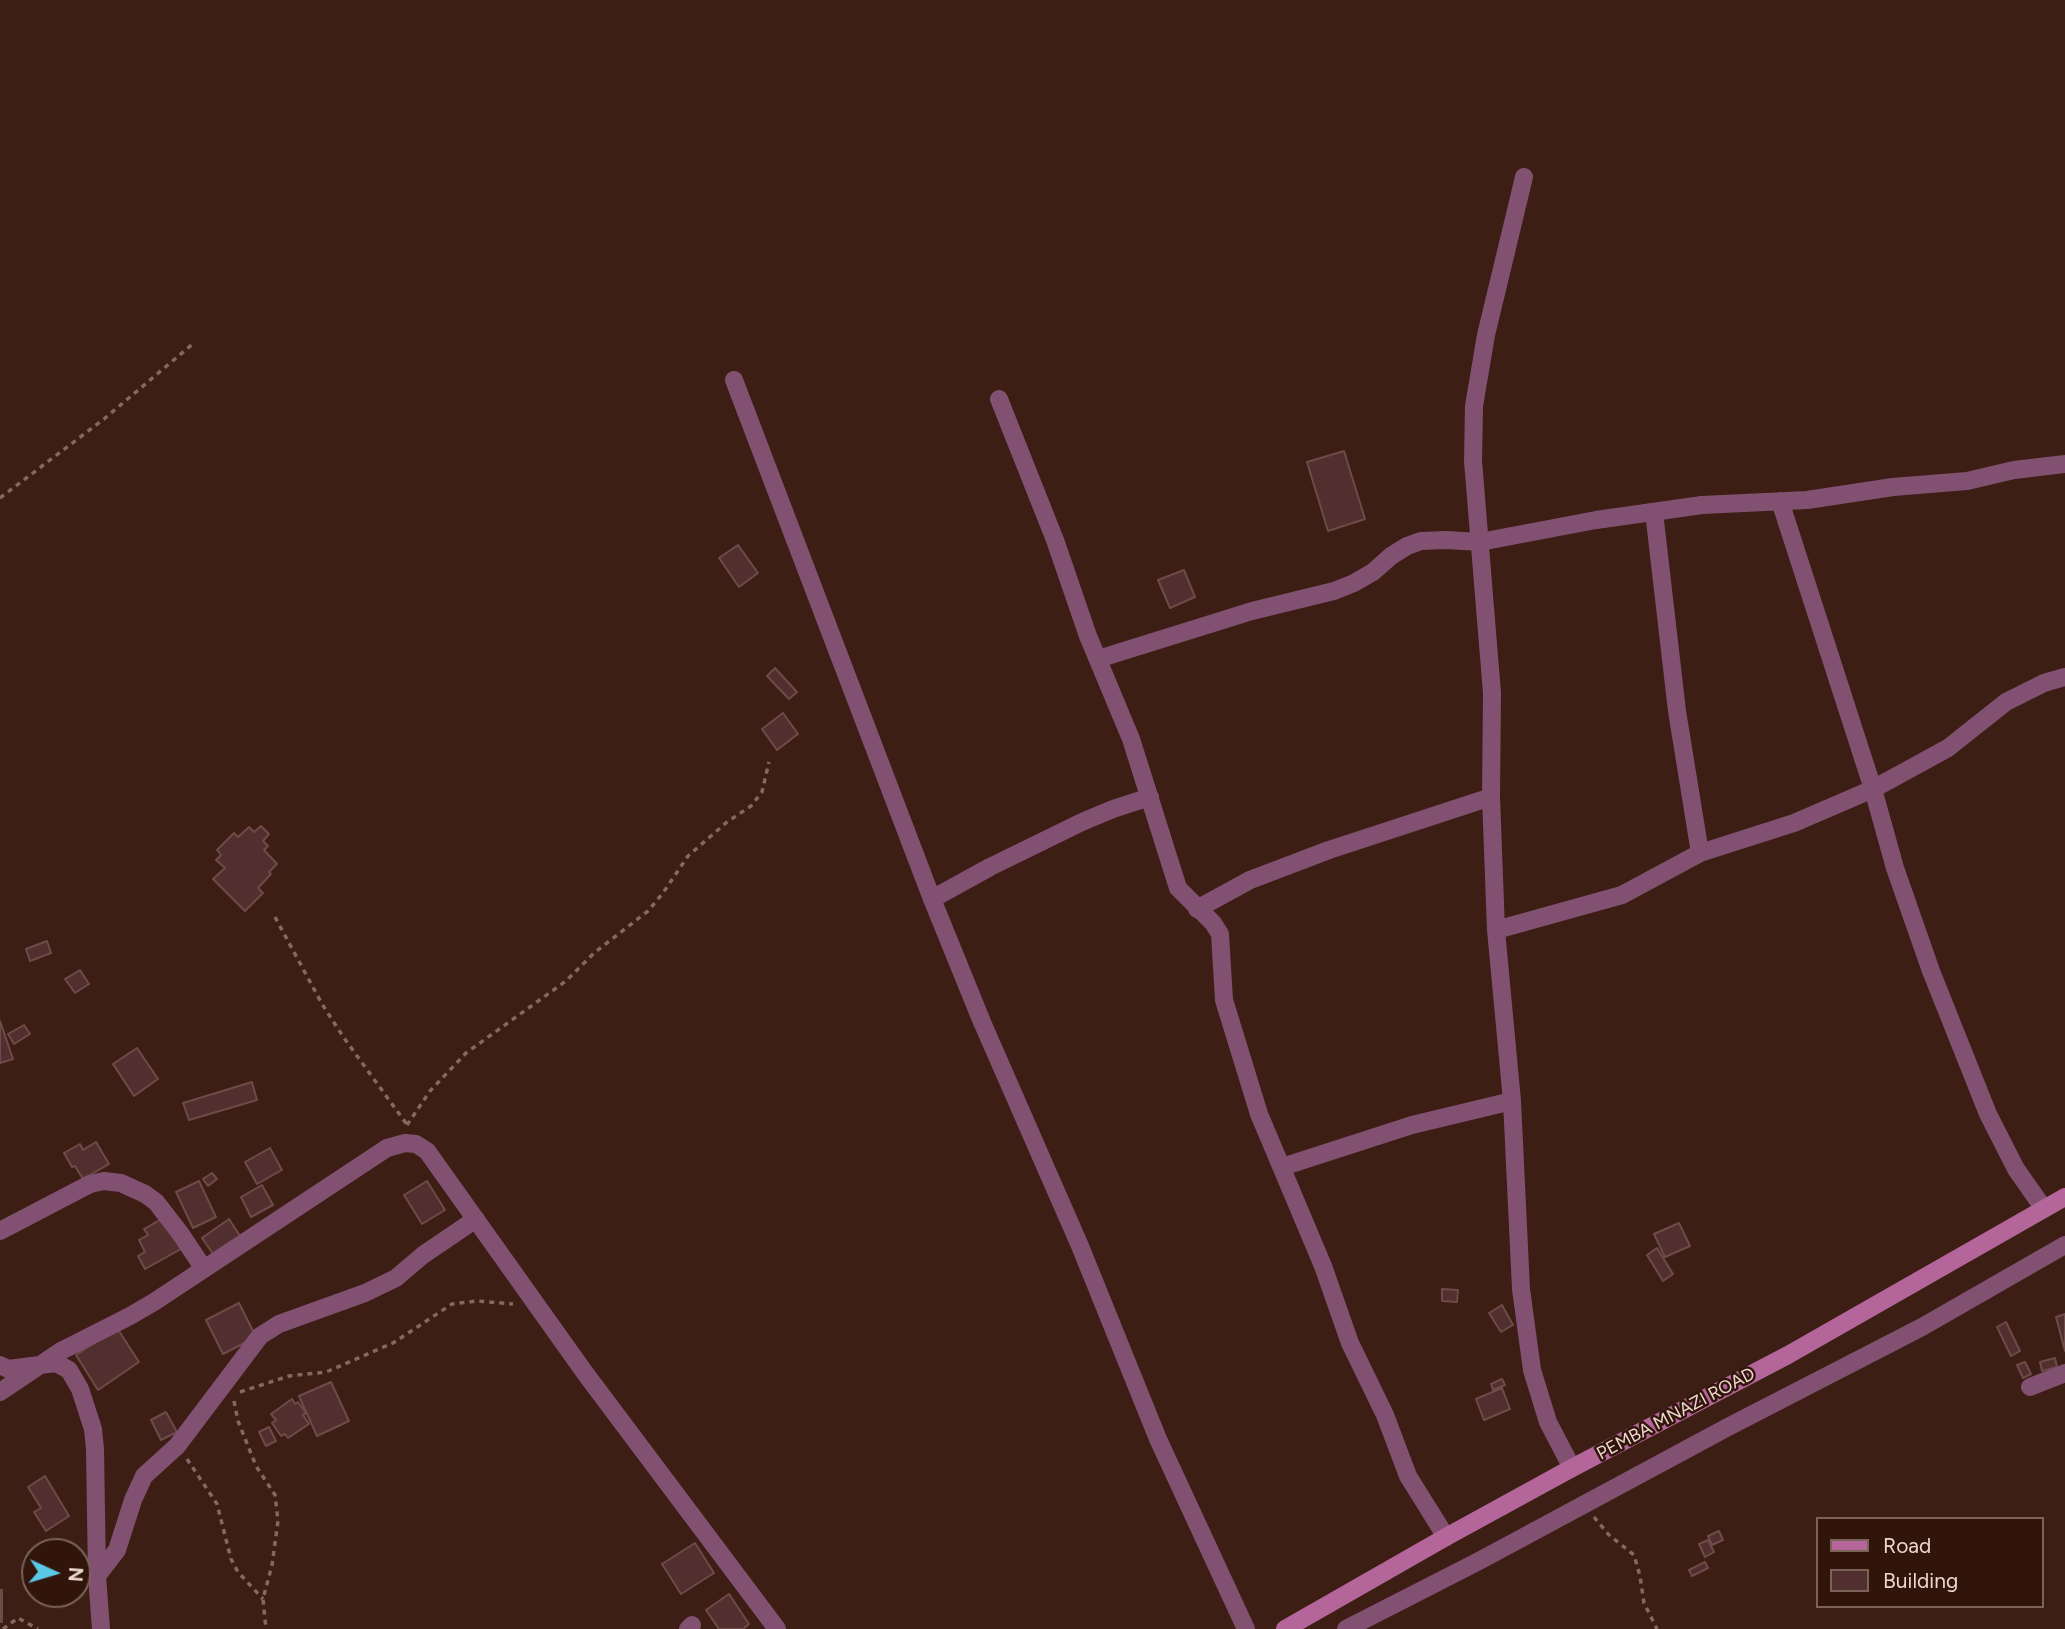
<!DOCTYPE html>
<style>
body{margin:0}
#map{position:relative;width:2065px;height:1629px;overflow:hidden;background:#3c1e14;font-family:Figtree,sans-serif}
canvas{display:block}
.legend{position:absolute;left:1816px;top:1517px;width:228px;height:91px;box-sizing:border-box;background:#31150a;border:2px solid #7b6359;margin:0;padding:9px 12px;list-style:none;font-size:21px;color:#ebd7cf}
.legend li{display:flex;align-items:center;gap:14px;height:35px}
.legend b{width:35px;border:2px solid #7b6359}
.north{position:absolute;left:21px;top:1538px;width:70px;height:70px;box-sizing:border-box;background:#31150a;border:2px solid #7b6359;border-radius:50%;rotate:94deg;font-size:19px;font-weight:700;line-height:28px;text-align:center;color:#ebd7cf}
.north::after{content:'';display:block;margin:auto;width:24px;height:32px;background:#5cc7e7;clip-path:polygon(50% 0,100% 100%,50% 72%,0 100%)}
</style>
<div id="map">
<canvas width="2065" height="1629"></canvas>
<ul class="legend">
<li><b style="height:9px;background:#b4669b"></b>Road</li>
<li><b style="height:19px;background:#512f2e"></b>Building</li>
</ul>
<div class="north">N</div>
</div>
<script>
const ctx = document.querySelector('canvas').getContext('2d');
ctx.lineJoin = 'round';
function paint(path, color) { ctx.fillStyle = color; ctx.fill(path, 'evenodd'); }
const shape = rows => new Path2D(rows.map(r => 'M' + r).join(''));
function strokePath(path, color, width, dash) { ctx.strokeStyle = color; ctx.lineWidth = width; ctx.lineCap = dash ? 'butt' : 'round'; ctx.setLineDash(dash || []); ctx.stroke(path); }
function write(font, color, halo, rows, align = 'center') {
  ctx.font = font + ' Figtree,sans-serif'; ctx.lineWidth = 5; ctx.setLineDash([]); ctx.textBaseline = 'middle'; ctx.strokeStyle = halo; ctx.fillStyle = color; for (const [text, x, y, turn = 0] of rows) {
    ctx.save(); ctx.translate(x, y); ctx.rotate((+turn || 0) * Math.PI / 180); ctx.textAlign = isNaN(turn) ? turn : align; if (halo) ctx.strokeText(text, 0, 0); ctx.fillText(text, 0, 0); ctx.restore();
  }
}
const building = shape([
 [1344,451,1365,519,1328,531,1307,462,1344,451],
 [738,545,758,573,739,587,719,558,738,545],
 [1184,570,1195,597,1170,608,1158,580,1184,570],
 [775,668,797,692,789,699,767,676,775,668],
 [783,713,798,734,777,750,762,729,783,713],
 [261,826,269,834,263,841,268,846,264,850,277,864,269,872,271,874,258,888,263,893,245,911,213,879,225,868,216,860,221,855,217,850,234,833,238,837,249,827,254,832,261,826],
 [47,941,51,953,30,961,26,949,47,941],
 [80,970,89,984,75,993,65,979,80,970],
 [0,1021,13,1059,0,1063,0,1021],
 [24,1025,30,1034,14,1044,8,1034,24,1025],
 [137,1048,158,1079,134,1096,113,1064,137,1048],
 [252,1082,257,1100,189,1120,183,1103,252,1082],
 [96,1142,109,1164,83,1179,75,1166,72,1167,64,1153,80,1144,83,1150,96,1142],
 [270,1148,282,1170,257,1184,245,1162,270,1148],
 [212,1173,217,1179,208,1186,203,1179,212,1173],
 [199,1181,216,1217,193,1228,176,1192,199,1181],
 [427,1181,445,1210,422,1224,404,1195,427,1181],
 [262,1185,273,1205,251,1217,241,1197,262,1185],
 [163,1218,181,1249,145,1269,138,1256,145,1252,139,1240,148,1235,144,1229,163,1218],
 [229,1219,240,1236,213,1254,202,1238,229,1219],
 [1679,1223,1690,1246,1665,1257,1654,1234,1679,1223],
 [1657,1248,1673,1274,1663,1281,1647,1255,1657,1248],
 [1442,1289,1458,1290,1457,1302,1442,1301,1442,1289],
 [239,1303,256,1337,223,1354,206,1320,239,1303],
 [1502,1305,1513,1325,1501,1332,1489,1313,1502,1305],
 [2065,1314,2065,1351,2056,1317,2065,1314],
 [2006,1322,2020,1351,2011,1356,1997,1327,2006,1322],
 [117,1328,139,1362,98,1390,76,1355,117,1328],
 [2055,1358,2057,1367,2042,1371,2040,1362,2055,1358],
 [2025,1362,2031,1374,2023,1378,2017,1365,2025,1362],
 [1502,1379,1505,1385,1493,1390,1491,1384,1502,1379],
 [331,1382,349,1421,317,1436,299,1396,331,1382],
 [1502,1388,1510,1409,1484,1420,1476,1399,1502,1388],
 [292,1399,295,1404,298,1402,306,1413,303,1415,309,1424,288,1438,285,1434,281,1436,272,1423,276,1420,271,1414,292,1399],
 [166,1412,177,1432,161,1440,151,1420,166,1412],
 [269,1427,276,1441,266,1446,259,1432,269,1427],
 [45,1476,69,1516,46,1531,34,1512,41,1508,28,1487,45,1476],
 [1719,1531,1723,1540,1712,1545,1708,1536,1719,1531],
 [1708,1540,1714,1552,1705,1557,1699,1544,1708,1540],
 [695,1543,714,1573,681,1594,662,1564,695,1543],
 [1705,1562,1708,1568,1692,1576,1689,1570,1705,1562],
 [0,1590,2,1590,2,1622,0,1622,0,1590],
 [729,1594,749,1624,743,1629,719,1629,706,1610,729,1594]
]);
const path = shape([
 [0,498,104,419,195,342],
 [275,917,322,1004,344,1038,408,1126],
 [407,1125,430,1091,466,1053,566,981,594,953,648,911,663,893,688,856,727,822,751,806,762,792,769,762],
 [240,1392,289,1376,326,1372,393,1343,452,1304,477,1301,513,1304],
 [234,1401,238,1421,256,1466,275,1495,278,1521,272,1565,263,1599,266,1629],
 [187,1459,217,1504,231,1559,238,1572,263,1599],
 [1594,1517,1609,1535,1634,1555,1640,1576,1644,1603,1657,1629],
 [3,1629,18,1618,38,1629]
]);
const street = shape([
 [1524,177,1486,335,1474,406,1473,461,1492,693,1491,797,1496,930,1512,1101,1521,1289,1532,1370,1548,1422,1572,1468],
 [734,380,932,899,982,1022,1080,1246,1158,1439,1246,1629],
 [999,399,1055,540,1088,636,1131,739,1178,888,1213,923,1220,934,1224,1000,1259,1114,1323,1266,1350,1343,1385,1415,1408,1476,1446,1537],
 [1780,501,1873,789,1895,868,1931,971,1988,1114,2016,1169,2044,1209],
 [1654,512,1677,711,1700,853],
 [1098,659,1252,611,1334,591,1354,583,1373,572,1391,556,1407,546,1421,541,1446,540,1480,542,1596,520,1702,505,1807,500,1893,487,1967,481,2014,470,2065,464],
 [932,899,990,867,1082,822,1113,809,1150,797],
 [1197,909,1250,880,1329,850,1491,797],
 [1496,930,1622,895,1700,853,1794,823,1873,789,1948,748,2006,702,2044,683,2065,677],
 [1282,1167,1412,1125,1512,1101],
 [0,1231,90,1184,104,1181,121,1183,145,1194,156,1202,180,1233,204,1269],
 [0,1365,8,1369,56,1363,69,1370,80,1389,93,1429,95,1449,97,1576,101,1629],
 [2030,1387,2065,1373],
 [0,1392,61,1351,130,1316,154,1302,387,1148,405,1143,416,1144,427,1151,585,1373,777,1629],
 [97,1576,117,1550,133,1500,144,1476,177,1446,260,1336,279,1324,365,1293,396,1278,423,1255,476,1219],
 [688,1629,692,1625],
 [1346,1629,1479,1561,1728,1427,1922,1327,2065,1245]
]);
const secondary = shape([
 [1285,1629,1446,1537,1572,1468,1788,1355,2065,1197]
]);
const streetNames = [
 ["PEMBA MNAZI ROAD",1676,1414,-28]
];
paint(building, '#512f2e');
strokePath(building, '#6e4a49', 2);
strokePath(path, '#836960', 3.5, [5, 5]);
strokePath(street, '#825172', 18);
strokePath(secondary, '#b4669b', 18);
write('18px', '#ebd7cf', '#31150a', streetNames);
</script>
